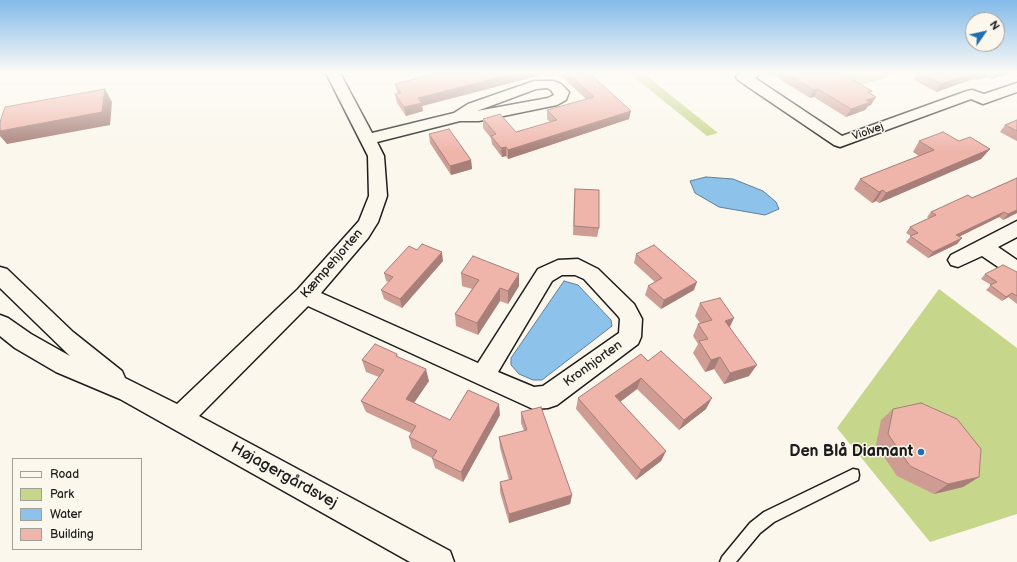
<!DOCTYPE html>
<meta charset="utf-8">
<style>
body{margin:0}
#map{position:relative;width:1017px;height:562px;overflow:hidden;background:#fbf7ec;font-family:"Balsamiq Sans",sans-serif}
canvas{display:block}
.legend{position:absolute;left:12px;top:458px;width:130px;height:92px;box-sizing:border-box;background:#fbf7ec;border:1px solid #a29f99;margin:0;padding:5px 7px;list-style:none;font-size:12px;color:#1c1c1c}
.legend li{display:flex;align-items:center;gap:8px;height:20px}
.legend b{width:20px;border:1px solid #a29f99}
.north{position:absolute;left:965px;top:12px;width:40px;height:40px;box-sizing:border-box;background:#fbf7ec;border:1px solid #a29f99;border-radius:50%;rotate:56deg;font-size:11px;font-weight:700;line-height:16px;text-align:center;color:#1c1c1c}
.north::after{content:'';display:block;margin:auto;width:14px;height:18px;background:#1f6fb2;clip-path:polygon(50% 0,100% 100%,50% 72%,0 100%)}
</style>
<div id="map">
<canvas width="1017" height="562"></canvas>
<ul class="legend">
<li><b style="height:5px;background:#fbf7ec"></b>Road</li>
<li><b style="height:11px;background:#c6d68b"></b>Park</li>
<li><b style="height:11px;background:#8dc2ea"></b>Water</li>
<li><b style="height:11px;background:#efb5ab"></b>Building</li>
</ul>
<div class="north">N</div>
</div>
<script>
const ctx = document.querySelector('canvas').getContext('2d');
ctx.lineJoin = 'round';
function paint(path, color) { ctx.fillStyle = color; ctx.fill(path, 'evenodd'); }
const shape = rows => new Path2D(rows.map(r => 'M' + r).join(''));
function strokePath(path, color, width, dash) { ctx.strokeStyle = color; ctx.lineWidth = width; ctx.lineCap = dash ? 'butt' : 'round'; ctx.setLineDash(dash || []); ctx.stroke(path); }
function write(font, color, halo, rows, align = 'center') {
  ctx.font = font + ' "Balsamiq Sans",sans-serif'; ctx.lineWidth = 3; ctx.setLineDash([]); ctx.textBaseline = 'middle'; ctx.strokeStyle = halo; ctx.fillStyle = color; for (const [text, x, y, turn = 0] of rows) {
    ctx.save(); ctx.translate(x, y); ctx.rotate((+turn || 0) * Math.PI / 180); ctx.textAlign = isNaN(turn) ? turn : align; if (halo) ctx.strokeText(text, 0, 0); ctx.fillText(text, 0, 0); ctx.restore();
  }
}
const green = shape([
 [629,73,643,73,718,133,707,136],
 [831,73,899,73,855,87],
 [939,289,1017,348,1017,514,930,542,837,428]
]);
const water = shape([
 [706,177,733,179,763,191,776,202,779,209,765,215,719,207,695,193,690,181,706,177],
 [564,281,578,285,611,320,612,326,542,380,533,380,519,374,511,365,511,358,564,281]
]);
const service = shape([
 [853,469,858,470,859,475,858,480,774,522,760,533,736,562,720,562,722,557,750,523,764,512,853,469]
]);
const minor = shape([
 [326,73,340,73,372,133,454,113,468,104,534,81,553,81,561,84,569,92,566,100,557,105,479,121,460,121,377,142,384,156,387,196,378,222,368,238,321,293,478,363,538,269,558,260,578,259,598,269,634,304,642,319,641,337,638,344,557,405,548,408,533,409,308,306,199,416,450,551,454,562,410,562,120,399,56,372,15,348,0,336,0,315,8,318,31,334,70,356,0,288,0,267,7,269,73,332,122,371,125,378,177,404,298,289,359,221,369,196,368,156,326,73],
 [547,88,551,90,554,95,548,98,477,111,536,89,547,88],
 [562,275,575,275,584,279,618,316,620,319,619,333,543,386,534,387,498,372,552,281,562,275],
 [741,73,757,73,758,75,755,78,842,136,967,91,972,90,984,94,1017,83,1017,92,983,104,971,99,840,147,834,145,738,80,736,77,741,73],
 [1017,221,1017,237,998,247,1017,260,1017,278,1010,275,982,256,958,267,951,265,948,260,951,255,1017,221]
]);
const wall = shape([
 [454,73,549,73,422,106,423,111,406,116,397,103,395,94,398,94,397,92,395,84],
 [558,73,589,73,629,119,508,159,506,156,502,157,492,144,491,138,483,128,483,119,516,132,550,122,547,119,547,110,586,99],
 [770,73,841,73,870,93,871,105,868,106,865,110,846,117,814,97,810,98],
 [916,73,1009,73,992,79,987,77,976,80,973,79,936,92,913,79],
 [1017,120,1017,141,1000,132,1005,125],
 [429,134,471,160,472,169,451,175,430,143],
 [919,141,959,141,990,149,981,159,879,203,876,201,872,203,854,189,860,179,919,156,913,152],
 [1017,178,1017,213,1003,220,999,217,959,237,962,238,957,244,928,258,906,242,911,236,906,233,910,227,929,218,927,217,931,212,972,198],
 [575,189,599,228,597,237,573,235,574,198],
 [636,254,694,290,661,309,645,295,648,286,655,282,634,263],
 [443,261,402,308,384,299,381,290,389,282,386,281,384,273],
 [1017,272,1017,304,1008,297,1002,301,986,290,991,285,981,279,985,274],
 [461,273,519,274,519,286,508,304,500,301,478,335,456,326,455,314,472,289,462,286],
 [700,303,730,327,749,376,724,384,714,369,705,372,693,353,698,344,693,336,698,324,700,323,695,316],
 [397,354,398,357,429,381,414,403,450,420,500,415,463,482,435,468,432,458,412,448,409,437,411,433,366,412,361,401,379,377,366,372,362,360],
 [648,361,706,409,679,430,637,389,620,402,666,451,661,461,636,480,576,409,578,398],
 [893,409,979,477,963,487,934,494,897,476,876,445,881,420],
 [521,412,572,495,570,504,509,523,500,492,500,482,509,480,500,448,499,437,524,431,521,423]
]);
const shadedWall = shape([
 [517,73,549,73,422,106,423,111,406,116,404,107,418,98],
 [972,73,977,73,973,79,936,92,941,84],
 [981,73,989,73,987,77,976,80],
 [996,73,1009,73,992,79],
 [105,89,112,102,110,125,7,144,0,136,0,131],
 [818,89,814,97,810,98,814,90],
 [876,97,871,105,868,106,865,110,846,117,851,109,866,100],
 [631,111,629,119,508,159,508,150],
 [506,147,506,156,502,157,501,148],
 [990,149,981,159,879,203,886,193],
 [471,160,472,169,451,175,450,166],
 [883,190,876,201,872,203,879,192],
 [1017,210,1017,213,1003,220,1008,214],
 [1004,212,999,217,952,240,956,235],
 [962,238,957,244,928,258,933,252],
 [442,252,443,261,402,308,400,299],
 [519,274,519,286,508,304,508,291],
 [697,282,694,290,661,309,664,300],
 [500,288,500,301,478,335,477,323],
 [1012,293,1008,297,1002,301,1006,297],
 [734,318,728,331,725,321],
 [720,357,714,369,705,372,711,360],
 [757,365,749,376,724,384,730,373],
 [426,369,429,381,409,410,406,399],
 [641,378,637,389,612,408,615,396],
 [712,398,706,409,679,430,684,420],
 [499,404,500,415,463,482,461,472],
 [666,451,661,461,636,480,641,470],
 [979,477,963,487,934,494,948,484],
 [572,495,570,504,509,523,509,514]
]);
const building = shape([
 [436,73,446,73,447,75,454,73,517,73,418,98,422,103,404,107,395,94,401,93,395,84,436,73],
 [567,73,589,73,631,111,508,150,506,147,501,148,491,136,496,134,483,119,500,114,516,132,557,120,547,110,594,97,567,73],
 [787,73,841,73,872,91,868,92,876,97,866,100,870,102,851,109,818,89,814,90,787,73],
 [921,73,972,73,941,84,921,73],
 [105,89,102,112,0,131,0,122,5,107,105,89],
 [1017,120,1017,131,1005,125,1017,120],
 [449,129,471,160,450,166,429,134,449,129],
 [943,132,959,141,970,137,990,149,886,193,883,190,879,192,860,179,934,150,919,141,943,132],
 [1017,178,1017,210,1008,214,1004,212,956,235,962,238,933,252,910,236,918,233,910,227,936,215,931,212,968,195,972,198,1017,178],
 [575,189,599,190,599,228,574,226,575,189],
 [422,244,442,252,400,299,381,290,393,277,384,273,409,246,417,250,422,244],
 [654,245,697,282,664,300,648,286,662,278,636,254,654,245],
 [473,256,519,274,508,291,500,288,477,323,455,314,479,280,461,273,473,256],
 [1003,265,1017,272,1017,296,1012,293,1006,297,990,285,997,282,985,274,1003,265],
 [720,298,734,318,725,321,757,365,730,373,720,357,711,360,699,341,708,339,698,324,712,320,700,303,720,298],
 [375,344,397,354,396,356,426,369,406,399,450,420,468,390,499,404,461,472,432,458,437,451,409,437,416,426,361,401,384,370,362,360,375,344],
 [661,351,712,398,684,420,641,378,615,396,666,451,641,470,578,398,641,354,648,361,661,351],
 [921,403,957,419,981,449,979,477,948,484,910,466,888,434,893,409,921,403],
 [541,407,572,495,509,514,500,482,512,479,499,437,527,430,521,412,541,407]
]);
const markers = [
 [921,452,4,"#1f6fb2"]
];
const farStreetnames = [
 ["Violvej",868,132,-20]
];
const streetNames = [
 ["Kæmpehjorten",332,264,-49],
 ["Kronhjorten",593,364,-36]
];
const nearPoinames = [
 ["Den Blå Diamant",913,452]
];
const nearStreetnames = [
 ["Højagergårdsvej",284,476,29]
];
paint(green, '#c6d68b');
paint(water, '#8dc2ea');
strokePath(water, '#608098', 1);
strokePath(service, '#1c1c1c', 3);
strokePath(minor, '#1c1c1c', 3);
paint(service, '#fbf7ec');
paint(minor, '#fbf7ec');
paint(wall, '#ce9c93');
paint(shadedWall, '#a77f78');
paint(building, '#efb5ab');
strokePath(building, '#a77f78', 1);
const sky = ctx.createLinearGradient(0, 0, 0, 152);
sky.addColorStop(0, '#83bae9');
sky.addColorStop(0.48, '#fdfbf6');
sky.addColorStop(1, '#fdfbf600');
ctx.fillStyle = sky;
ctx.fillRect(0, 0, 1017, 152);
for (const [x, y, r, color] of markers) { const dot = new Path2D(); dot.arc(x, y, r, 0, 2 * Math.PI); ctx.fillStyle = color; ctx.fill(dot); strokePath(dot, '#fbf7ec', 1.5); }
write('11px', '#1c1c1c', '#fbf7ec', farStreetnames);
write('13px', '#1c1c1c', '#fbf7ec', streetNames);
write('bold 16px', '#1c1c1c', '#fbf7ec', nearPoinames, 'right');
write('16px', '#1c1c1c', '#fbf7ec', nearStreetnames);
</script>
